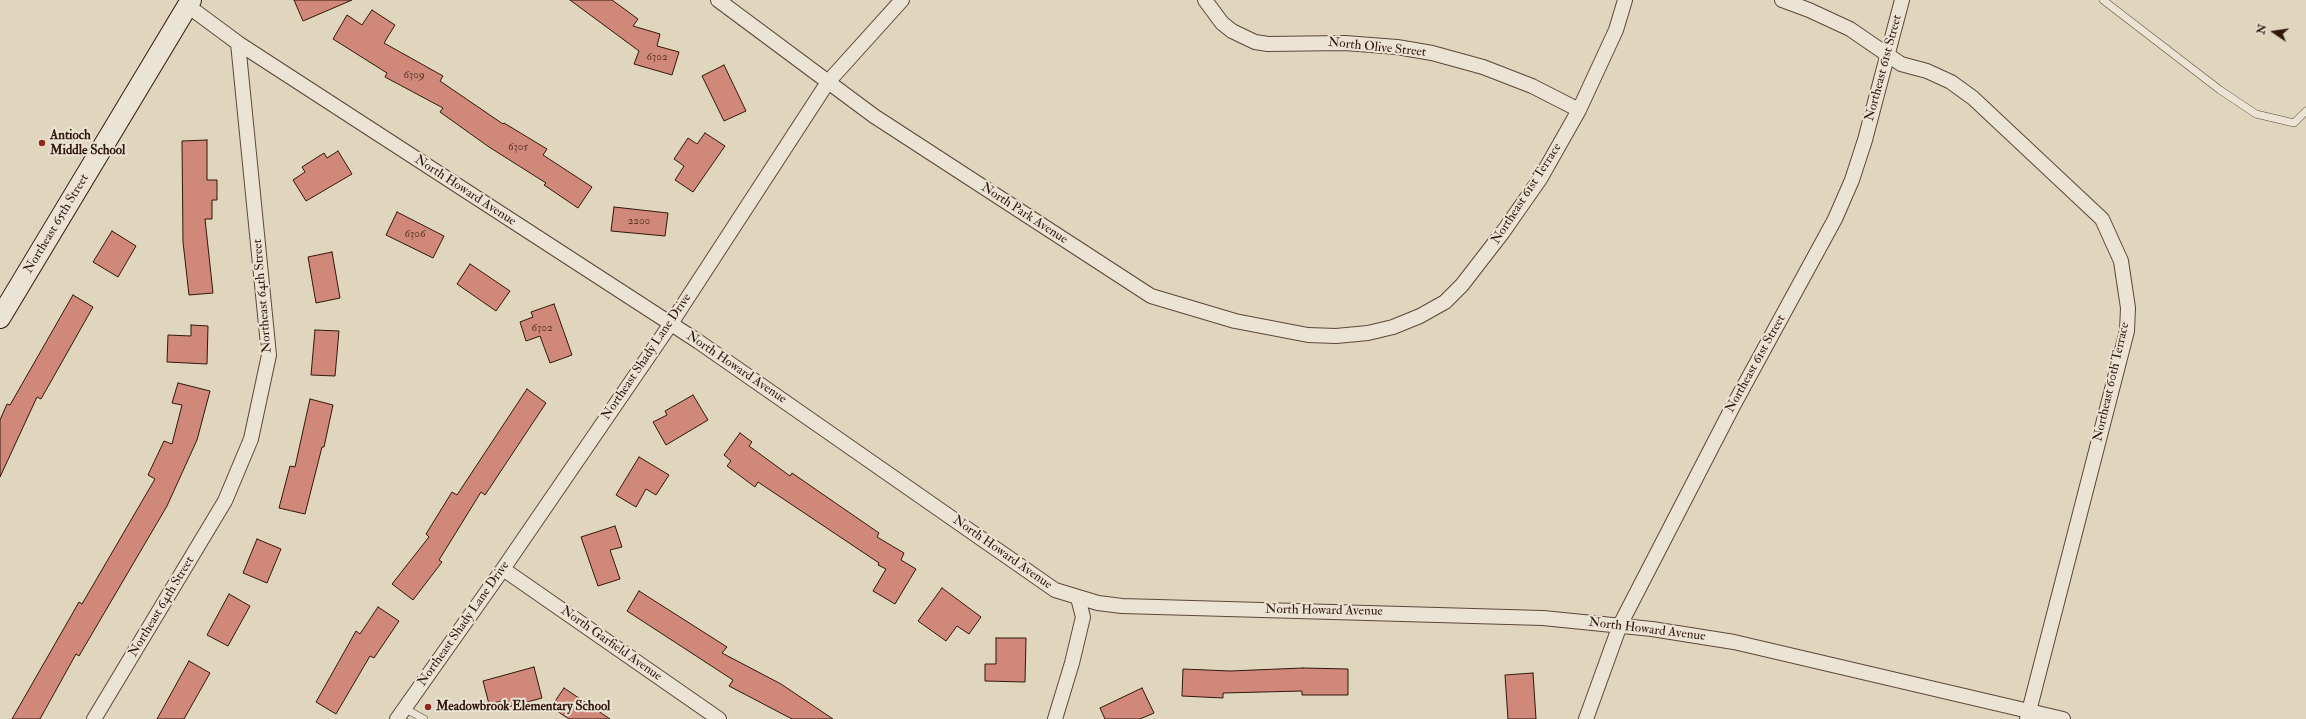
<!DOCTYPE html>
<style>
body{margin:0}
#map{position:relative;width:2306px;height:719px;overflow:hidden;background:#e0d5bd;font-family:"IM FELL Double Pica",serif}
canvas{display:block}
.north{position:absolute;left:2254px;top:12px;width:40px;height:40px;-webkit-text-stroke:3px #ebe4d4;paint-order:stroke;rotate:283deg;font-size:11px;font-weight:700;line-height:16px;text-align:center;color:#31170c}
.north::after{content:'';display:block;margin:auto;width:14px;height:18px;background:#31170c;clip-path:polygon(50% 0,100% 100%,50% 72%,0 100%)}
</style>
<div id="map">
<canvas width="2306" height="719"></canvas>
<div class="north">N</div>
</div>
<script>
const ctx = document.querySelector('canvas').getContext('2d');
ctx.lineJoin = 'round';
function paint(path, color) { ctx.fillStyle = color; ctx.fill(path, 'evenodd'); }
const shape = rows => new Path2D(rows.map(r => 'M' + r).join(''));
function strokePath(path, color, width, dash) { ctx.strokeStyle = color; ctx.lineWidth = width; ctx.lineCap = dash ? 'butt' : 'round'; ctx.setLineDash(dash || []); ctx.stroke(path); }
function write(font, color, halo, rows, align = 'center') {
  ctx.font = font + ' "IM FELL Double Pica",serif'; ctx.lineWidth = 4; ctx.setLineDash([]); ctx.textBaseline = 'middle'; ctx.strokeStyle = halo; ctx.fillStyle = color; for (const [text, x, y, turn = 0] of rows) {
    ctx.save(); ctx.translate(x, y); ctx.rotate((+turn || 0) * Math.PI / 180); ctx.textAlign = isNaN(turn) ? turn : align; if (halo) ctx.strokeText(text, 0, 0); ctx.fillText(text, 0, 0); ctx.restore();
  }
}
const building = shape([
 [294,0,352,0,303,21,294,0],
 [570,0,612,0,638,19,633,26,660,34,657,46,679,52,672,75,634,64,639,51,570,0],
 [372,10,395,25,384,43,443,76,440,81,503,124,504,123,547,149,543,155,592,187,578,208,544,185,546,183,489,147,440,112,443,108,385,77,387,73,333,39,347,15,362,25,372,10],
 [724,65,746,111,724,121,702,76,724,65],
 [705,133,725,146,693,192,675,180,684,166,674,159,688,138,697,144,705,133],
 [207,140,207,180,217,180,217,200,212,200,212,219,205,219,213,293,189,295,183,242,182,141,207,140],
 [338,151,352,174,306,201,293,180,305,172,302,167,324,153,327,158,338,151],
 [614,207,668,213,665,236,611,231,614,207],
 [397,212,444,236,433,258,386,235,397,212],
 [112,231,136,246,118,277,93,262,112,231],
 [332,252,340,298,316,303,308,257,332,252],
 [470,264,510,291,496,311,457,284,470,264],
 [73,295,93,307,41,399,37,397,0,477,0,420,7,404,10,405,73,295],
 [554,304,572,355,550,363,540,336,526,341,520,322,533,317,531,312,554,304],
 [191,325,208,326,207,364,167,362,168,335,191,336,191,325],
 [315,330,339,331,335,376,311,375,315,330],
 [178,383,210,391,197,440,167,506,79,656,76,654,40,719,12,719,79,602,82,604,155,479,148,475,164,441,172,444,182,405,172,403,178,383],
 [527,389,546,403,485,495,481,492,439,560,442,562,413,600,392,584,429,537,426,534,452,492,457,495,527,389],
 [693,395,708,420,666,445,653,422,667,415,665,411,693,395],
 [310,399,333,405,324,447,322,447,305,514,279,508,290,466,295,467,310,399],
 [740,433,752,442,749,446,790,476,792,473,879,533,877,537,904,553,901,560,916,569,895,604,873,591,886,569,878,565,879,563,758,482,755,487,727,466,731,461,724,455,740,433],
 [639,457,669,475,656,495,646,489,636,507,616,495,639,457],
 [615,526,622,547,610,550,620,579,598,586,581,537,615,526],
 [257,539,281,549,267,583,243,573,257,539],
 [942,588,981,617,969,634,957,626,946,641,918,621,942,588],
 [639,591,727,647,722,653,781,684,833,719,792,719,729,686,733,680,627,611,639,591],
 [229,594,250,606,228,646,207,635,229,594],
 [378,607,399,621,374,658,370,656,336,714,316,702,356,631,360,634,378,607],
 [996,638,1026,638,1025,682,985,681,985,664,996,664,996,638],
 [189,661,210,673,193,703,184,719,157,719,189,661],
 [534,667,542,698,508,707,506,700,489,704,483,681,534,667],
 [1303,668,1348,669,1348,695,1302,695,1302,691,1223,693,1223,698,1182,696,1183,669,1230,671,1303,668],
 [1533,673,1536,719,1508,719,1505,675,1533,673],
 [564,688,610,719,569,719,551,707,564,688],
 [1142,688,1154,713,1140,719,1105,719,1100,708,1142,688]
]);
const lane = shape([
 [2103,0,2220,90,2256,114,2294,123,2306,111],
 [404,708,424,719]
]);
const street = shape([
 [718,0,874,116,1151,296,1235,321,1308,335,1336,336,1368,333,1393,327,1420,316,1445,302,1462,285,1503,232,1540,179,1579,110,1616,30,1625,0],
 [1205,0,1222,23,1232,31,1255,42,1268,44,1345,43,1397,47,1432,53,1483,67,1532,86,1579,110],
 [1782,0,1809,10,1850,29,1901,64,1927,71,1951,82,1973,98,2102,219,2121,261,2128,308,2127,331,2027,719],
 [238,43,699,342,1055,590,1098,603,1122,606,1543,618,1652,629,1734,642,2063,719],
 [503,569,719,719],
 [94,719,225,501,251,439,269,355,238,43,188,6],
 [397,719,503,569,670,325,828,82,902,0],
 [1055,719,1072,663,1083,617,1078,598],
 [1586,719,1620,625,1732,408,1835,219,1852,180,1865,140,1902,0]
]);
const secondary = shape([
 [0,318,191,0]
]);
const markers = [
 [42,143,4,"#8f2418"],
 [428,707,4,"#8f2418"]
];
const numberNames = [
 ["6302",657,58],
 ["6309",414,76],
 ["6305",518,148],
 ["2200",639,222],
 ["6306",415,235],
 ["6302",542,329]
];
const streetNames = [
 ["North Olive Street",1377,48,6],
 ["Northeast 61st Street",1884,68,-75],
 ["North Howard Avenue",465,191,33],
 ["Northeast 61st Terrace",1527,194,-57],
 ["North Park Avenue",1024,214,33],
 ["Northeast 65th Street",57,224,-59],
 ["Northeast 64th Street",263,296,-95],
 ["Northeast Shady Lane Drive",647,357,-56],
 ["Northeast 61st Street",1756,364,-61],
 ["North Howard Avenue",736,368,34],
 ["Northeast 60th Terrace",2112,382,-77],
 ["North Howard Avenue",1002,553,35],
 ["Northeast 64th Street",162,607,-59],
 ["North Howard Avenue",1324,611,1],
 ["Northeast Shady Lane Drive",464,624,-55],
 ["North Howard Avenue",1647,630,7],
 ["North Garfield Avenue",611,644,35]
];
const poiNames = [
 ["Antioch",50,136],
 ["Middle School",50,151],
 ["Meadowbrook Elementary School",436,707]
];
paint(building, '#d0887b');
strokePath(building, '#31170c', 1);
strokePath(lane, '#5d4638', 8);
strokePath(street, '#5d4638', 16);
strokePath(secondary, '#31170c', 22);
strokePath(lane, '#ebe4d4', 7);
strokePath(street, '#ebe4d4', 14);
strokePath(secondary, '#ebe4d4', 20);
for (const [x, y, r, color] of markers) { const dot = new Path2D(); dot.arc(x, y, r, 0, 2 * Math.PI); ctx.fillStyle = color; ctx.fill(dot); strokePath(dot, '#ebe4d4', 1.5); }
write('11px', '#593328', null, numberNames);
write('13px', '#31170c', '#ebe4d4', streetNames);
write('bold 13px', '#31170c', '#ebe4d4', poiNames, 'left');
</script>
